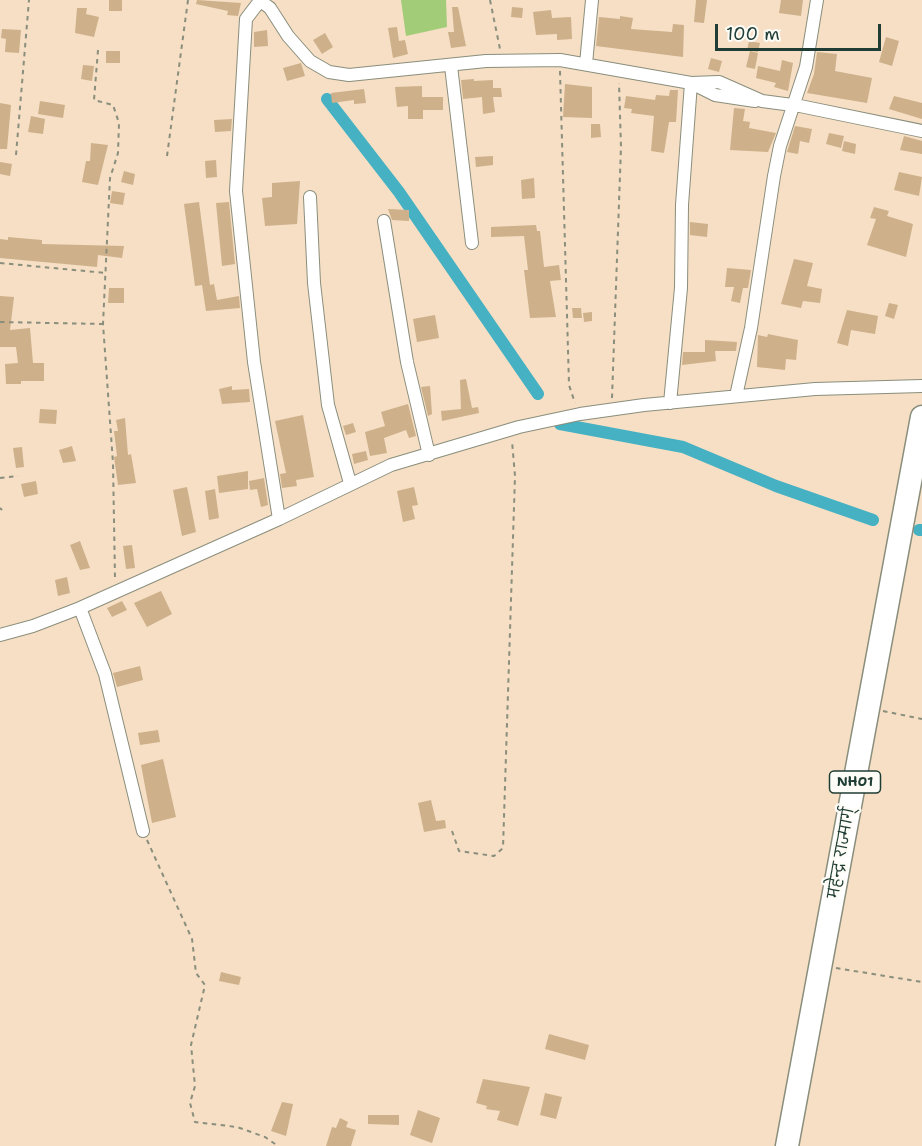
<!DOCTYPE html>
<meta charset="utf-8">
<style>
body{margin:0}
#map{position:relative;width:922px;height:1146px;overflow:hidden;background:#f6dfc5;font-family:"Shantell Sans",sans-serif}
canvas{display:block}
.scale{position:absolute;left:715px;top:24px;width:166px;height:27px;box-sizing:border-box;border:3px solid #1f3d34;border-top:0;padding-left:8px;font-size:18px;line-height:21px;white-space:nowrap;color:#1f3d34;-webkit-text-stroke:4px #fdfcf7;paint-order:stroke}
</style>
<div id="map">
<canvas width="922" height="1146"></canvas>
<div class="scale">100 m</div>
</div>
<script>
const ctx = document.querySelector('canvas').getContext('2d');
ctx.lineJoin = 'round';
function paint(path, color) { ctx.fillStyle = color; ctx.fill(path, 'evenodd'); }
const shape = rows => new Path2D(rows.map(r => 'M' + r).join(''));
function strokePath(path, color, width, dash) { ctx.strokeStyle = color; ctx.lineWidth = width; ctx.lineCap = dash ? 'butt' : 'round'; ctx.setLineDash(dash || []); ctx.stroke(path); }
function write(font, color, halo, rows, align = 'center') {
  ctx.font = font + ' "Shantell Sans","Playpen Sans Deva",sans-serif'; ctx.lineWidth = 4.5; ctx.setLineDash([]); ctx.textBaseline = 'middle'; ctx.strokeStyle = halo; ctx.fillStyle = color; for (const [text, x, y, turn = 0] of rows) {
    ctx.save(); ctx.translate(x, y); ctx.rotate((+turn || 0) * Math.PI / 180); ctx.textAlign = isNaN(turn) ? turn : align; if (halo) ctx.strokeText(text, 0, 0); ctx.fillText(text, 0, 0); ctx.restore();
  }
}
const green = shape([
 [401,0,446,0,447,27,406,36]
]);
const canal = shape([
 [327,99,399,192,538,394],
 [560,424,683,447,776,486,873,520],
 [919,530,922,530]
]);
const building = shape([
 [109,0,122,0,122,11,109,11],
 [197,0,241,3,238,16,227,15,228,11,196,4],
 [696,0,707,0,704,23,694,22],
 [781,0,803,0,801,16,779,13],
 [452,7,458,7,466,46,451,48,448,32,454,32],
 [512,7,523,8,522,18,511,17],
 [77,8,87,8,86,14,99,17,94,37,75,33],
 [551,10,552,18,571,17,572,39,557,40,557,34,536,35,533,12],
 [620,16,633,18,631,29,672,32,673,24,684,25,683,57,596,46,599,17,620,19],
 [397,27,399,41,405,40,408,54,393,58,388,28],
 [2,29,21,30,19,53,5,52,6,39,1,38],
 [267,30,268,46,254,47,254,32],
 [325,33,333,47,322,54,313,40],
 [886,37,899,41,892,66,879,62],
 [749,41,760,43,758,52,747,50],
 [106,51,120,51,120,63,106,63],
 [750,51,758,53,755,69,746,67],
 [817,52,837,54,835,71,872,78,867,103,807,93,814,74],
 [711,58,722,61,719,72,708,69],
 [782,60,793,63,788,91,774,87,776,83,756,78,758,66,780,71],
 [301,63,305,76,287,81,283,68],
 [83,65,94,66,92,81,81,79],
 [474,79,474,81,493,80,493,88,501,88,502,97,493,97,495,112,483,114,482,97,463,99,461,80],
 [565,84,592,87,592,118,563,117],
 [422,86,422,97,443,97,443,110,423,110,423,119,408,119,408,106,397,107,395,87],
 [364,89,366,103,354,104,354,100,332,103,331,93],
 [670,90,678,90,676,122,669,122,664,153,651,151,654,116,631,113,632,109,624,108,626,96,655,100,656,95,669,96],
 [894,96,922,103,922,119,889,109],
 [40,101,65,105,63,118,38,114],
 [0,103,11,105,7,149,0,149],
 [734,108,745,109,743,121,750,122,749,128,776,133,768,152,730,150],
 [31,116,45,119,43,134,28,132],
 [232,119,231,131,215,132,214,120],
 [591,124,600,124,601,137,591,138],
 [795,126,812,129,809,143,800,141,798,154,787,152],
 [829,133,844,136,841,148,826,144],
 [904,136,922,141,922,154,900,150],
 [844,141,856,144,855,154,842,151],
 [91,143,108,145,98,185,82,182,86,161,90,161],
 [493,156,493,165,476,167,475,157],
 [216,160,217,177,206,178,205,161],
 [0,162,12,164,10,176,0,174],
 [124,171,135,174,133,185,121,182],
 [899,172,922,177,919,196,894,190],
 [534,178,535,198,522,199,521,180],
 [300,181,297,224,265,226,262,198,272,197,272,183],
 [112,191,125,193,123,205,110,203],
 [199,202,210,285,214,284,217,300,239,296,240,308,206,311,202,285,195,286,184,204],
 [229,202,235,264,222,266,216,203],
 [874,207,889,211,887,216,913,224,906,257,867,245,876,219,870,218],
 [388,209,409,210,409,221,392,220],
 [690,222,708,224,707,237,690,235],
 [536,225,537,231,540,231,544,267,559,265,561,280,550,281,556,317,530,318,524,270,528,270,524,236,491,237,491,227],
 [8,237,42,240,42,244,124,246,122,258,98,255,97,267,0,258,0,239,8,240],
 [794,259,813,263,807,286,822,289,820,303,803,301,801,308,781,304],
 [727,268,751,270,748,288,743,288,740,303,731,301,734,287,725,287],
 [109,288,124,288,124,303,108,303],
 [0,296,14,297,10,330,30,328,33,363,44,363,44,381,21,381,21,384,6,384,5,364,18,363,16,347,0,347],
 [889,303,898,305,894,319,885,316],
 [572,308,581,308,582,318,573,318],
 [847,310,878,316,875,334,851,330,848,346,837,343],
 [592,312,592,321,584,322,583,313],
 [435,315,439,338,417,342,413,319],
 [768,334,798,340,796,360,786,359,785,370,757,367,758,335,767,337],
 [705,340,737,342,736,351,715,351,716,361,682,365,683,352,705,352],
 [466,379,472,408,478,407,479,413,442,421,441,411,461,409,460,380],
 [232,386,232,390,249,389,250,402,222,404,219,389],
 [430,386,432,414,428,416,421,387],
 [408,404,416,436,409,438,406,430,384,438,387,453,370,456,365,432,385,426,381,412],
 [40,409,57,410,56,424,39,423],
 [303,415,314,477,296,480,297,486,282,488,280,474,286,473,275,421],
 [125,418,128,455,131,454,136,483,118,485,114,457,117,456,114,431,118,431,116,420],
 [353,423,356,432,346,435,343,426],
 [72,446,76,461,63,463,59,450],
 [22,447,24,467,16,468,13,448],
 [366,451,368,460,354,464,352,454],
 [248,471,248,489,219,493,217,476],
 [264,478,268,505,261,507,257,489,250,490,249,481],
 [36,481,38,494,24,497,21,484],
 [187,487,196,532,182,536,173,490],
 [414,487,418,505,412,506,415,519,403,522,397,491],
 [215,489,219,518,209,520,205,491],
 [80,541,90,568,80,570,70,545],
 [132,545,135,568,126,569,123,546],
 [67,577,70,593,58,596,55,580],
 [161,591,172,614,147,627,134,603],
 [122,601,127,610,112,617,107,608],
 [140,666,143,680,117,687,113,673],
 [158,730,160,742,140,745,138,733],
 [163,759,176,817,152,823,141,765],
 [431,800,436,821,445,820,446,828,424,832,418,803],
 [221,972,241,977,239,985,219,981],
 [549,1034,589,1045,585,1060,545,1049],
 [483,1079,530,1087,518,1126,497,1120,500,1111,486,1109,487,1106,476,1103],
 [545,1093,562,1097,556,1119,540,1115],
 [282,1102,293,1104,286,1136,271,1131],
 [418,1110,440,1118,432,1143,410,1135],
 [368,1115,399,1115,399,1125,368,1124],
 [340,1118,348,1122,346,1127,356,1130,351,1146,326,1146,332,1127,336,1128]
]);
const path = shape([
 [490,0,500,49],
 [98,50,94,100,113,105,119,123,118,153,110,178,103,324,113,463,115,579],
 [560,71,569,385,575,403],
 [16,155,29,0],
 [167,156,188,0],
 [0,263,106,273],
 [0,322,102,324],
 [612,398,621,147,619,83],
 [0,478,18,476],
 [0,508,2,510],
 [883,711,922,719],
 [452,831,459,851,494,856,503,848,515,476,512,441],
 [147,840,192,939,196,973,205,985,191,1045,195,1086,190,1103,195,1122,237,1127,265,1137,278,1146],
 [836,968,922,982]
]);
const street = shape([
 [259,0,270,8,288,36,310,61,329,72,349,75,486,61,560,60,691,83,719,82,762,101,800,106,922,131],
 [259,2,246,19,236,191,254,362,279,519,391,465,519,427,580,414,644,405,815,389,922,386],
 [586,64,592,0],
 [451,66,472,243],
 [310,197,314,283,328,405,350,483],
 [384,221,407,362,429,455],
 [736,396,751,328,774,176,780,146,806,67,817,0],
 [670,403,681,288,682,205,691,83,715,95,755,101],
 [80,608,105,674,143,831],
 [0,635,33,626,80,608,279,519]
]);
const highway = shape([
 [787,1146,922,417]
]);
const shields = [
 [855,782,51]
];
const shieldNames = [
 ["NH01",855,782]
];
const streetNames = [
 ["महेन्द्र राज्मार्ग्",842,853,-80]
];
paint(green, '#a2cc78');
strokePath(canal, '#45b1c2', 12);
paint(building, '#ceb18a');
strokePath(street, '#8a8e7c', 14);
strokePath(highway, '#8a8e7c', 25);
strokePath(path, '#8a8e7c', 2, [4.5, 4.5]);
strokePath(street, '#fff', 12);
strokePath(highway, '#fff', 22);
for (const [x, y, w] of shields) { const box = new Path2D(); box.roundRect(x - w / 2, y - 11, w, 22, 4.5); ctx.fillStyle = '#fdfcf7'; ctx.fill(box); strokePath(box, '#1f3d34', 1.5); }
write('bold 14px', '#1f3d34', null, shieldNames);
write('15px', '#1f3d34', '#fdfcf7', streetNames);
</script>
